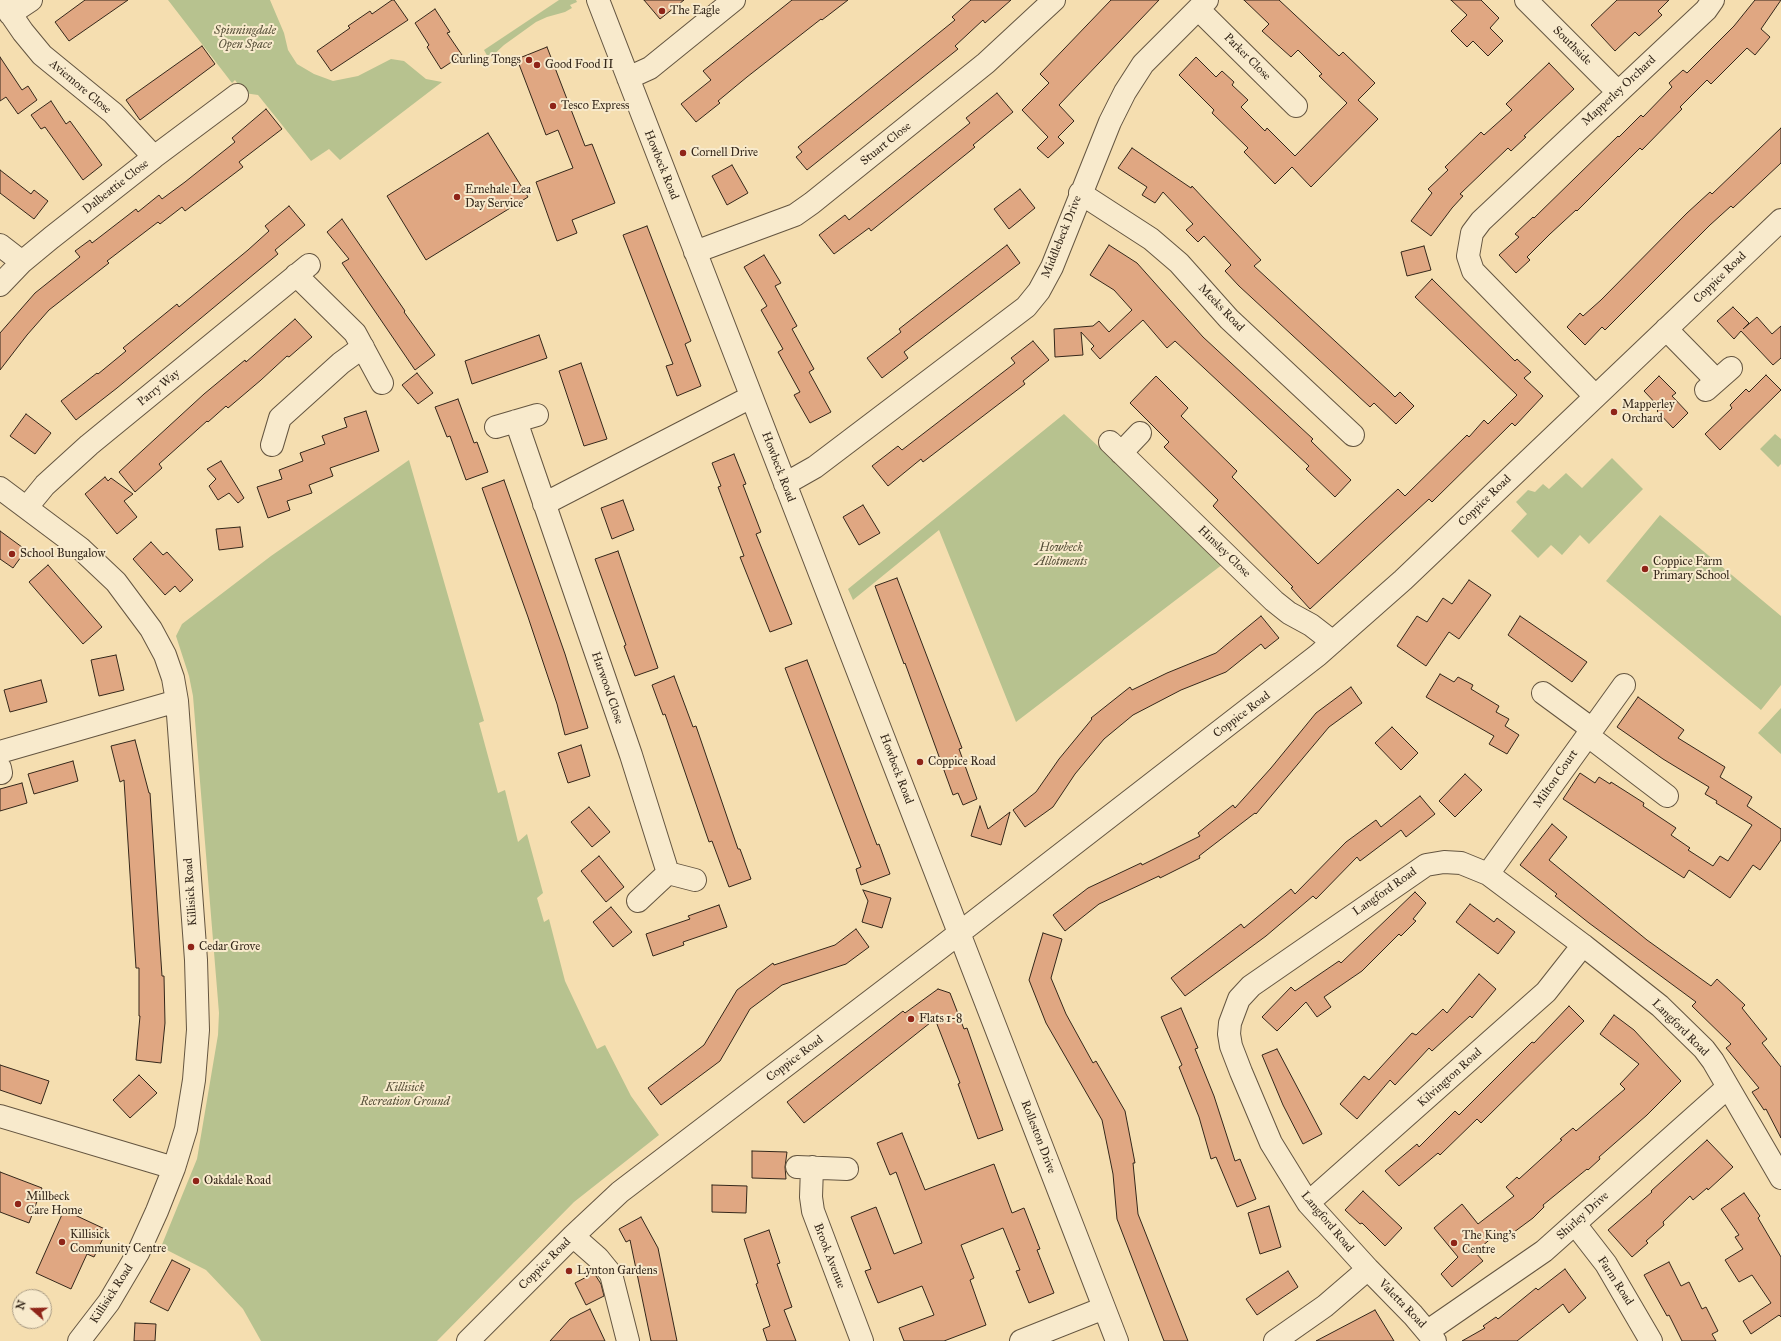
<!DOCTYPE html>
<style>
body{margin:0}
#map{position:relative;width:1781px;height:1341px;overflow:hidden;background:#f5deb0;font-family:"IM FELL Great Primer",serif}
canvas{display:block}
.north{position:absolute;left:12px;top:1289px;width:40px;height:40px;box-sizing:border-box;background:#f8eacc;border:1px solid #aa9c85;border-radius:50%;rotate:290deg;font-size:11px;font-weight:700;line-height:16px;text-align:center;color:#34271a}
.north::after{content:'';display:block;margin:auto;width:14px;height:18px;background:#8f2418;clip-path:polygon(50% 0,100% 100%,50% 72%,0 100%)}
</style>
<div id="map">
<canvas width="1781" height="1341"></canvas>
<div class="north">N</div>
</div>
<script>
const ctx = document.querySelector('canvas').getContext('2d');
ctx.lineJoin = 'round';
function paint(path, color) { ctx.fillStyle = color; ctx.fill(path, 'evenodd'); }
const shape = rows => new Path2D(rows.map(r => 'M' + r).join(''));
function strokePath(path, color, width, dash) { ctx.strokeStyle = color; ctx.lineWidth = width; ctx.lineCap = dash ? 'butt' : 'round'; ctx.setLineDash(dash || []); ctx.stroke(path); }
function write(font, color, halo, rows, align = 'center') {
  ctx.font = font + ' "IM FELL Great Primer",serif'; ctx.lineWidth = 4; ctx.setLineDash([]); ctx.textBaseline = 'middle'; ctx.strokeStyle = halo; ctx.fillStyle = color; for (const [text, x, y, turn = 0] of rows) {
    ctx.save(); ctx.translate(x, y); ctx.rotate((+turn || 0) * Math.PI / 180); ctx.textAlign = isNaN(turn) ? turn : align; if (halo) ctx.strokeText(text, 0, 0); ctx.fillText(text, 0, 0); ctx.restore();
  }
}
const green = shape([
 [168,0,270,0,284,33,288,50,297,64,314,74,333,81,358,76,391,59,404,61,426,79,442,82,340,160,329,149,311,161,258,95,244,93,235,80,232,83],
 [559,0,576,0,577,2,570,5,572,8,565,12,547,17,536,22,504,45,489,59,484,50],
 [1064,414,1223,564,1016,722,939,530,853,600,848,589],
 [1775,434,1781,439,1781,464,1778,467,1760,449],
 [1612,458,1643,489,1589,544,1580,535,1562,555,1551,545,1538,558,1511,531,1527,514,1516,502,1528,490,1535,492,1543,484,1549,489,1566,473,1582,488],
 [409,460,484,721,479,723,498,793,505,790,518,842,527,834,543,893,537,898,544,922,549,919,565,981,597,1049,605,1045,631,1096,659,1135,574,1202,437,1341,261,1341,243,1309,206,1270,161,1247,197,1159,218,1035,219,1013,193,696,189,676,176,636,182,624,271,556],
 [1660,515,1781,616,1781,685,1761,710,1606,581],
 [1781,708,1781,754,1758,733]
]);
const building = shape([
 [85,0,128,0,69,41,55,22,85,0],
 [392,0,394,0,408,20,331,71,317,51,350,28,348,26,370,11,372,14,392,0],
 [644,0,684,0,660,19,644,0],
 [792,0,848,0,822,20,821,19,747,77,718,101,720,103,696,122,681,104,711,80,703,71,792,0],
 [971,0,1011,0,985,23,983,20,955,46,958,49,807,170,796,157,802,152,798,147,955,20,952,17,971,0],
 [1111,0,1159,0,1059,105,1074,121,1058,137,1064,143,1048,158,1037,148,1048,137,1022,110,1049,83,1040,74,1111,0],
 [1244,0,1279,0,1339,56,1343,52,1375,83,1358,100,1378,119,1311,187,1292,167,1275,184,1244,152,1248,148,1212,113,1214,110,1179,75,1196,57,1216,77,1222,71,1234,82,1232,85,1248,100,1241,107,1265,131,1267,128,1295,156,1347,103,1319,76,1322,74,1298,50,1291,57,1262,31,1269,24,1244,0],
 [1451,0,1481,0,1499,18,1490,28,1503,41,1488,56,1473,41,1467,47,1451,31,1467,15,1451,0],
 [1617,0,1669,0,1658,11,1662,15,1639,36,1635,32,1615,51,1591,25,1617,0],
 [1755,0,1781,0,1761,29,1770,37,1755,55,1747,48,1711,84,1707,80,1680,107,1682,109,1642,150,1640,148,1577,211,1576,210,1550,234,1527,257,1530,260,1516,273,1499,255,1519,237,1515,234,1533,217,1534,218,1618,136,1619,137,1641,115,1643,117,1672,87,1669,83,1683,70,1687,73,1734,26,1755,0],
 [435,9,450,32,447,33,462,55,441,69,427,47,429,45,415,23,435,9],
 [202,46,215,64,140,120,126,100,202,46],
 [547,47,585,146,592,144,615,203,572,220,577,233,557,241,536,182,573,168,558,130,546,135,517,59,547,47],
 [0,57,22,90,28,86,37,100,18,114,6,97,0,101,0,57],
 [1549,63,1574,89,1524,136,1526,137,1511,151,1508,148,1460,194,1463,196,1452,208,1431,236,1411,221,1432,193,1428,189,1448,170,1445,167,1481,132,1484,135,1512,110,1506,104,1549,63],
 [997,93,1013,112,973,145,975,147,871,231,869,228,834,254,819,235,845,215,849,220,970,123,966,118,997,93],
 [51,101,66,124,70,121,102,165,83,180,45,127,41,129,31,115,51,101],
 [266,109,282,129,239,162,243,167,185,211,182,207,160,224,158,222,107,261,109,263,49,310,27,335,0,370,0,333,35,293,80,257,75,251,90,240,92,243,136,209,138,212,159,195,162,199,185,182,235,142,232,138,266,109],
 [1781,128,1781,163,1733,208,1731,206,1710,225,1605,330,1602,327,1585,345,1567,327,1580,313,1583,316,1601,300,1687,213,1710,192,1712,194,1781,128],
 [488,133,528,197,426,260,387,196,488,133],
 [1132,148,1191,188,1192,186,1261,260,1254,266,1390,392,1395,397,1400,392,1414,406,1396,424,1374,403,1370,407,1239,286,1225,271,1231,265,1204,236,1198,242,1186,230,1193,224,1163,192,1155,203,1142,195,1147,187,1118,168,1132,148],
 [732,165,748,193,727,205,712,176,732,165],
 [0,170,31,194,34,190,48,201,34,219,0,193,0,170],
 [1020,189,1035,208,1009,229,994,209,1020,189],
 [289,206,305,225,275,250,278,254,117,388,76,420,61,401,97,373,98,374,126,351,123,348,177,304,179,307,248,250,269,231,265,226,289,206],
 [342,219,405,311,404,312,435,355,415,370,342,263,349,259,327,232,342,219],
 [647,226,691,341,685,344,701,386,677,396,666,366,673,364,623,235,647,226],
 [1007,245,1020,263,904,352,908,358,882,378,867,358,901,332,899,329,1007,245],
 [1109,245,1137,263,1203,337,1313,439,1311,441,1351,480,1335,497,1306,469,1309,466,1175,341,1167,348,1143,320,1100,359,1091,349,1094,346,1081,332,1083,355,1055,357,1054,329,1093,326,1099,321,1109,332,1132,310,1114,290,1090,275,1109,245],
 [1424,246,1431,270,1407,276,1401,252,1424,246],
 [764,255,781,283,775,286,797,326,792,329,814,369,809,372,831,412,810,423,794,395,800,392,778,352,783,349,761,310,767,306,744,267,764,255],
 [1432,279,1515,361,1517,359,1531,372,1524,378,1543,396,1515,426,1512,423,1432,502,1429,499,1310,609,1291,588,1293,587,1213,506,1218,500,1164,447,1169,442,1130,403,1156,376,1188,408,1181,416,1237,471,1232,477,1318,564,1398,489,1405,496,1467,435,1469,437,1484,420,1488,424,1517,395,1415,297,1432,279],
 [1733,307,1749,323,1743,329,1757,317,1772,334,1781,326,1781,358,1773,365,1741,331,1734,339,1717,321,1733,307],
 [295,319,312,337,289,357,287,356,261,380,228,408,226,406,208,422,207,421,159,464,162,468,135,492,119,472,204,394,245,360,246,362,295,319],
 [539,335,547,358,472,384,465,361,539,335],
 [1033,341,1049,360,1023,381,1025,384,923,462,921,459,888,486,872,466,898,446,902,450,1015,363,1011,358,1033,341],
 [581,363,607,439,584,446,559,371,581,363],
 [417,373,433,393,418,404,402,385,417,373],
 [1766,375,1781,390,1720,450,1705,434,1732,408,1730,405,1746,389,1749,392,1766,375],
 [1659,376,1676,393,1672,396,1688,413,1673,428,1657,411,1660,408,1644,391,1659,376],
 [458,399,474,443,477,442,488,472,466,480,450,436,447,437,435,407,458,399],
 [366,411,379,451,330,468,333,476,309,485,312,493,287,501,290,510,268,518,257,487,282,479,279,470,303,461,300,453,325,444,322,436,347,427,344,418,366,411],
 [26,414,51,433,35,454,10,436,26,414],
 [734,454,746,484,743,485,761,532,756,534,792,624,770,632,740,557,744,556,718,487,721,486,712,463,734,454],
 [221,461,244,498,238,503,229,493,218,500,209,486,216,479,207,469,221,461],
 [105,477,108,481,111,478,133,494,124,501,137,517,117,534,85,494,105,477],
 [504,480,565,654,588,728,565,735,557,704,528,617,482,488,504,480],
 [623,500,634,530,612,539,601,508,623,500],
 [863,505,880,533,859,545,843,517,863,505],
 [240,527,243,547,219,550,216,529,240,527],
 [0,531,26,550,13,568,0,559,0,531],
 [151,542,163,555,167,552,193,580,180,592,175,586,165,595,133,559,151,542],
 [618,551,658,668,635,676,624,646,626,645,595,559,618,551],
 [48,565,102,627,83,644,29,582,48,565],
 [897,578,962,748,959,749,977,799,963,805,958,793,953,795,905,663,904,664,875,586,897,578],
 [1469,580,1491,595,1459,639,1449,632,1426,666,1397,646,1417,616,1427,622,1443,598,1452,604,1469,580],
 [1261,616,1279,638,1265,649,1261,644,1226,672,1181,690,1133,715,1104,739,1075,774,1053,807,1025,827,1013,810,1036,792,1059,759,1092,719,1091,718,1130,687,1132,690,1167,673,1216,653,1261,616],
 [1520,616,1587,662,1572,682,1508,635,1520,616],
 [116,655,124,690,99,696,91,660,116,655],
 [807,660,877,845,879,844,890,874,861,885,856,869,861,867,785,668,807,660],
 [1440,674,1454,682,1458,677,1473,685,1471,689,1499,706,1496,712,1509,719,1505,726,1519,735,1507,754,1489,744,1494,736,1426,697,1440,674],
 [674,676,693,727,696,726,738,849,740,849,751,879,729,887,712,841,709,842,665,714,663,715,652,685,674,676],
 [41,680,47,702,10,712,4,690,41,680],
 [1351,687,1362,703,1329,727,1256,814,1255,813,1199,856,1200,858,1160,878,1159,876,1099,904,1065,931,1053,915,1088,888,1141,863,1142,865,1200,836,1198,833,1233,805,1235,808,1271,768,1316,713,1351,687],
 [1638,697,1684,730,1678,738,1725,767,1720,777,1752,797,1747,806,1781,829,1781,840,1760,870,1753,865,1730,898,1689,870,1684,878,1563,799,1580,773,1595,783,1599,777,1610,784,1611,782,1644,803,1643,806,1676,828,1671,835,1690,848,1688,850,1713,866,1720,856,1728,861,1752,825,1716,803,1717,801,1705,794,1709,787,1663,759,1617,727,1638,697],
 [1392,727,1418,753,1401,770,1375,743,1392,727],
 [135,740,149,793,150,793,159,931,162,976,164,976,165,1023,161,1063,136,1060,140,1016,139,1016,139,968,136,968,124,780,120,782,111,746,135,740],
 [581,745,590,776,568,783,558,753,581,745],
 [73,761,78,781,34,794,28,774,73,761],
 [1465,774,1482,790,1455,817,1439,801,1465,774],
 [22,783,27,803,0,811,0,789,22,783],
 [1420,796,1435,814,1406,837,1401,830,1360,861,1357,857,1316,899,1313,896,1266,936,1185,996,1171,978,1241,924,1244,928,1291,889,1295,894,1346,842,1376,820,1381,827,1420,796],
 [980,806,988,829,1010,812,1001,845,971,836,980,806],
 [589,807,610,832,592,847,571,822,589,807],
 [1552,824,1567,837,1549,860,1647,940,1711,986,1717,979,1745,1005,1742,1008,1767,1039,1762,1043,1781,1067,1781,1138,1766,1109,1764,1110,1752,1092,1759,1088,1726,1048,1731,1044,1692,1006,1696,1002,1589,923,1555,896,1557,894,1520,865,1552,824],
 [599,856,624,887,606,902,581,871,599,856],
 [863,890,891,898,882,928,862,922,868,901,863,890],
 [1415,892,1426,903,1413,919,1416,921,1401,936,1399,934,1362,971,1324,997,1331,1007,1317,1017,1306,1002,1277,1031,1262,1017,1291,987,1295,991,1339,961,1341,963,1415,892],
 [1470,904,1494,922,1497,918,1515,932,1498,954,1456,922,1470,904],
 [719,905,727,927,683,942,684,945,653,956,646,934,690,919,688,916,719,905],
 [611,907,632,932,613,947,593,922,611,907],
 [856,929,869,947,846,964,782,985,750,1009,720,1061,661,1105,648,1088,704,1045,737,990,773,963,774,965,835,945,856,929],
 [1043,933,1062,939,1051,978,1066,1014,1093,1063,1096,1061,1125,1111,1135,1163,1133,1163,1138,1214,1188,1341,1164,1341,1117,1219,1113,1174,1102,1120,1046,1023,1029,980,1043,933],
 [1479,974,1496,989,1472,1018,1470,1016,1432,1051,1429,1048,1395,1085,1390,1080,1357,1119,1340,1104,1364,1076,1369,1080,1412,1033,1416,1035,1443,1009,1447,1013,1479,974],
 [938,989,950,993,964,1029,967,1028,1003,1130,978,1139,958,1084,960,1083,935,1019,804,1123,787,1102,903,1011,905,1013,938,989],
 [1569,1006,1584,1021,1481,1123,1477,1119,1440,1155,1438,1153,1399,1186,1385,1171,1417,1144,1419,1147,1455,1111,1459,1115,1532,1042,1534,1043,1569,1006],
 [1181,1008,1198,1048,1195,1049,1214,1096,1235,1161,1240,1159,1256,1199,1237,1207,1216,1157,1211,1159,1199,1117,1179,1067,1182,1065,1161,1017,1181,1008],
 [1614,1015,1634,1030,1681,1081,1647,1115,1599,1157,1600,1159,1588,1170,1587,1169,1543,1205,1544,1207,1533,1218,1506,1238,1500,1231,1475,1252,1483,1261,1452,1287,1441,1274,1458,1257,1434,1228,1462,1204,1478,1224,1514,1196,1506,1187,1517,1177,1519,1179,1562,1140,1560,1139,1573,1128,1576,1131,1625,1089,1620,1084,1639,1064,1600,1034,1614,1015],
 [1277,1049,1322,1134,1303,1144,1283,1105,1262,1055,1277,1049],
 [0,1065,49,1081,41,1104,0,1090,0,1065],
 [139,1075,157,1093,130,1118,113,1100,139,1075],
 [902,1133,925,1190,994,1164,1012,1213,1024,1208,1040,1249,1037,1250,1054,1293,1029,1303,1016,1271,1020,1270,1003,1228,961,1245,974,1278,970,1280,986,1325,944,1341,904,1341,899,1328,934,1315,922,1286,878,1303,865,1271,871,1269,851,1217,876,1207,894,1254,922,1243,896,1172,890,1175,877,1143,902,1133],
 [1707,1140,1733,1167,1708,1190,1707,1188,1693,1200,1690,1196,1663,1222,1664,1225,1646,1241,1648,1243,1632,1257,1608,1230,1652,1192,1651,1191,1707,1140],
 [752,1151,787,1152,785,1167,786,1179,752,1178,752,1151],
 [0,1172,42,1188,29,1223,0,1212,0,1172],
 [712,1185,747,1186,746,1213,712,1212,712,1185],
 [1363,1191,1402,1228,1385,1246,1362,1223,1360,1224,1345,1210,1363,1191],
 [1744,1193,1760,1216,1758,1218,1781,1257,1781,1317,1779,1315,1751,1334,1743,1321,1771,1303,1752,1275,1739,1282,1725,1260,1743,1249,1735,1237,1739,1235,1721,1209,1744,1193],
 [1269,1206,1281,1247,1260,1254,1248,1213,1269,1206],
 [64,1210,107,1230,94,1257,87,1254,71,1289,36,1273,64,1210],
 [641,1217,658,1248,677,1341,651,1341,630,1240,626,1242,619,1229,641,1217],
 [769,1230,780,1263,777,1264,792,1307,784,1310,796,1341,767,1341,763,1329,770,1326,756,1284,758,1283,744,1239,769,1230],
 [172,1260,190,1269,168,1311,150,1302,172,1260],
 [1669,1262,1681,1286,1689,1282,1702,1309,1706,1307,1718,1331,1712,1334,1716,1341,1682,1341,1669,1315,1667,1316,1644,1275,1669,1262],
 [1565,1269,1586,1298,1569,1313,1563,1304,1517,1341,1462,1341,1485,1328,1483,1326,1496,1317,1498,1319,1536,1288,1538,1290,1565,1269],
 [1288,1271,1298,1287,1257,1315,1246,1299,1288,1271],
 [594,1273,601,1284,604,1296,586,1305,575,1283,594,1273],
 [590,1309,605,1341,550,1341,570,1319,590,1309],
 [1375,1310,1394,1341,1316,1341,1375,1310],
 [135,1323,156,1324,155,1341,134,1341,135,1323]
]);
const minor = shape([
 [1,0,23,32,42,55,113,113,154,157],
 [598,0,1117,1341],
 [1526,0,1618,92],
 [1198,9,1296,106],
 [10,14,31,0],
 [628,78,650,68,734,0],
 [1080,193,1151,239,1179,263,1229,319,1353,435],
 [0,245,22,262],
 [695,252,795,215,812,203,986,63,1054,0],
 [296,275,355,333,382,383],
 [0,285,22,262,51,238,154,157,237,95],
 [1666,329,1716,380],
 [1706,390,1731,368],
 [1595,396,1473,271,1468,256,1472,233,1481,221,1706,10,1713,0],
 [516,421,631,755,668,873],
 [496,427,537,415],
 [1110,442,1274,601,1289,613,1311,625,1333,642],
 [272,445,280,418,341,363,363,347],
 [1121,453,1140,433],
 [785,484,815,467,1026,307,1039,291,1052,267,1110,122,1125,92,1143,64,1207,0],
 [0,488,80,548,116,582,151,629,165,655,173,678,177,701,196,960,198,1030,194,1080,186,1129,174,1168,157,1211,138,1253,109,1302,79,1341],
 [544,504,751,397],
 [27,507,45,485,89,445,309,265],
 [1543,693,1592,729],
 [1587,735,1667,796],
 [0,752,177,701],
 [0,768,1,773],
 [1488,874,1624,685],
 [638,901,668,873,695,880],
 [0,1116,174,1168],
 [797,1167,847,1169],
 [812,1167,811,1197,813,1211,862,1341],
 [1308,1203,1546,992,1583,945],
 [1575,1224,1606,1264,1651,1341],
 [573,1236,598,1258,611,1274,628,1341],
 [1428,1331,1544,1251,1728,1087],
 [468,1341,573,1236,620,1192,940,948,1318,655,1403,580,1781,220],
 [1021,1341,1104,1308],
 [1275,1341,1325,1306,1368,1269],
 [1435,1341,1413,1315,1368,1269,1308,1203,1271,1143,1241,1072,1231,1046,1229,1034,1230,1023,1239,999,1251,986,1426,865,1444,862,1461,863,1488,874,1583,945,1660,1006,1704,1049,1713,1061,1781,1178]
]);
const markers = [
 [662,11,4,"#8f2418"],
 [529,60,4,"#8f2418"],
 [537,65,4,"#8f2418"],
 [553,106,4,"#8f2418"],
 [683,153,4,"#8f2418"],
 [457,197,4,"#8f2418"],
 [1614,412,4,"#8f2418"],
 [12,554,4,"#8f2418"],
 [1645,569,4,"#8f2418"],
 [920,762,4,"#8f2418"],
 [191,947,4,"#8f2418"],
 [911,1019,4,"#8f2418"],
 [196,1181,4,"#8f2418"],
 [18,1204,4,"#8f2418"],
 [62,1242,4,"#8f2418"],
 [1454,1243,4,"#8f2418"],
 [569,1271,4,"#8f2418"]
];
const poiNames = [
 ["The Eagle",670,11],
 ["Curling Tongs",521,60,"right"],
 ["Good Food II",545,65],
 ["Tesco Express",561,106],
 ["Cornell Drive",691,153],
 ["Ernehale Lea",465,190],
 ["Day Service",465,204],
 ["Mapperley",1622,405],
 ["Orchard",1622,419],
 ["School Bungalow",20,554],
 ["Coppice Farm",1653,562],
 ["Primary School",1653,576],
 ["Coppice Road",928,762],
 ["Cedar Grove",199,947],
 ["Flats 1-8",919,1019],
 ["Oakdale Road",204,1181],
 ["Millbeck",26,1197],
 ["Care Home",26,1211],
 ["Killisick",70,1235],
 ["Community Centre",70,1249],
 ["The King's",1462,1236],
 ["Centre",1462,1250],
 ["Lynton Gardens",577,1271]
];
const parkNames = [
 ["Spinningdale",245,31],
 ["Open Space",245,45],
 ["Howbeck",1061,548],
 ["Allotments",1061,562],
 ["Killisick",405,1088],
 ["Recreation Ground",405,1102]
];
const streetNames = [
 ["Southside",1572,46,45],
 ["Parker Close",1247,57,45],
 ["Aviemore Close",80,87,40],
 ["Mapperley Orchard",1619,91,-43],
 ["Stuart Close",886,144,-39],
 ["Howbeck Road",661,165,68],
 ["Dalbeattie Close",116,187,-38],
 ["Middlebeck Drive",1062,237,-68],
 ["Coppice Road",1720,278,-44],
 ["Meeks Road",1221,308,46],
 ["Parry Way",159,388,-39],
 ["Howbeck Road",778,467,69],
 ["Coppice Road",1485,501,-44],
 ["Hinsley Close",1224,552,44],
 ["Harwood Close",607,688,71],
 ["Coppice Road",1242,715,-37],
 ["Howbeck Road",896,769,69],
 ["Milton Court",1556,779,-55],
 ["Killisick Road",191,892,-94],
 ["Langford Road",1385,892,-35],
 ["Langford Road",1680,1028,45],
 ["Coppice Road",795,1059,-37],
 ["Kilvington Road",1450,1078,-42],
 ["Rolleston Drive",1038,1137,69],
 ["Shirley Drive",1583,1216,-42],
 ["Langford Road",1327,1222,50],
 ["Brook Avenue",829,1256,69],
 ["Coppice Road",545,1264,-45],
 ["Farm Road",1615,1281,57],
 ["Killisick Road",112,1294,-57],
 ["Valetta Road",1402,1304,46]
];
paint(green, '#b7c28f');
paint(building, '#e0a782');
strokePath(building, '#34271a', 1);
strokePath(minor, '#645540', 24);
strokePath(minor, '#f8eacc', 22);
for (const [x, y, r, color] of markers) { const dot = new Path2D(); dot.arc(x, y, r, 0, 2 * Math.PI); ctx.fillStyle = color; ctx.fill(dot); strokePath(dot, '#f8eacc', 1.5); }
write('12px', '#34271a', '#f8eacc', poiNames, 'left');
write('italic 12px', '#554e37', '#f8eacc', parkNames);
write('12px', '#34271a', '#f8eacc', streetNames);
</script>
